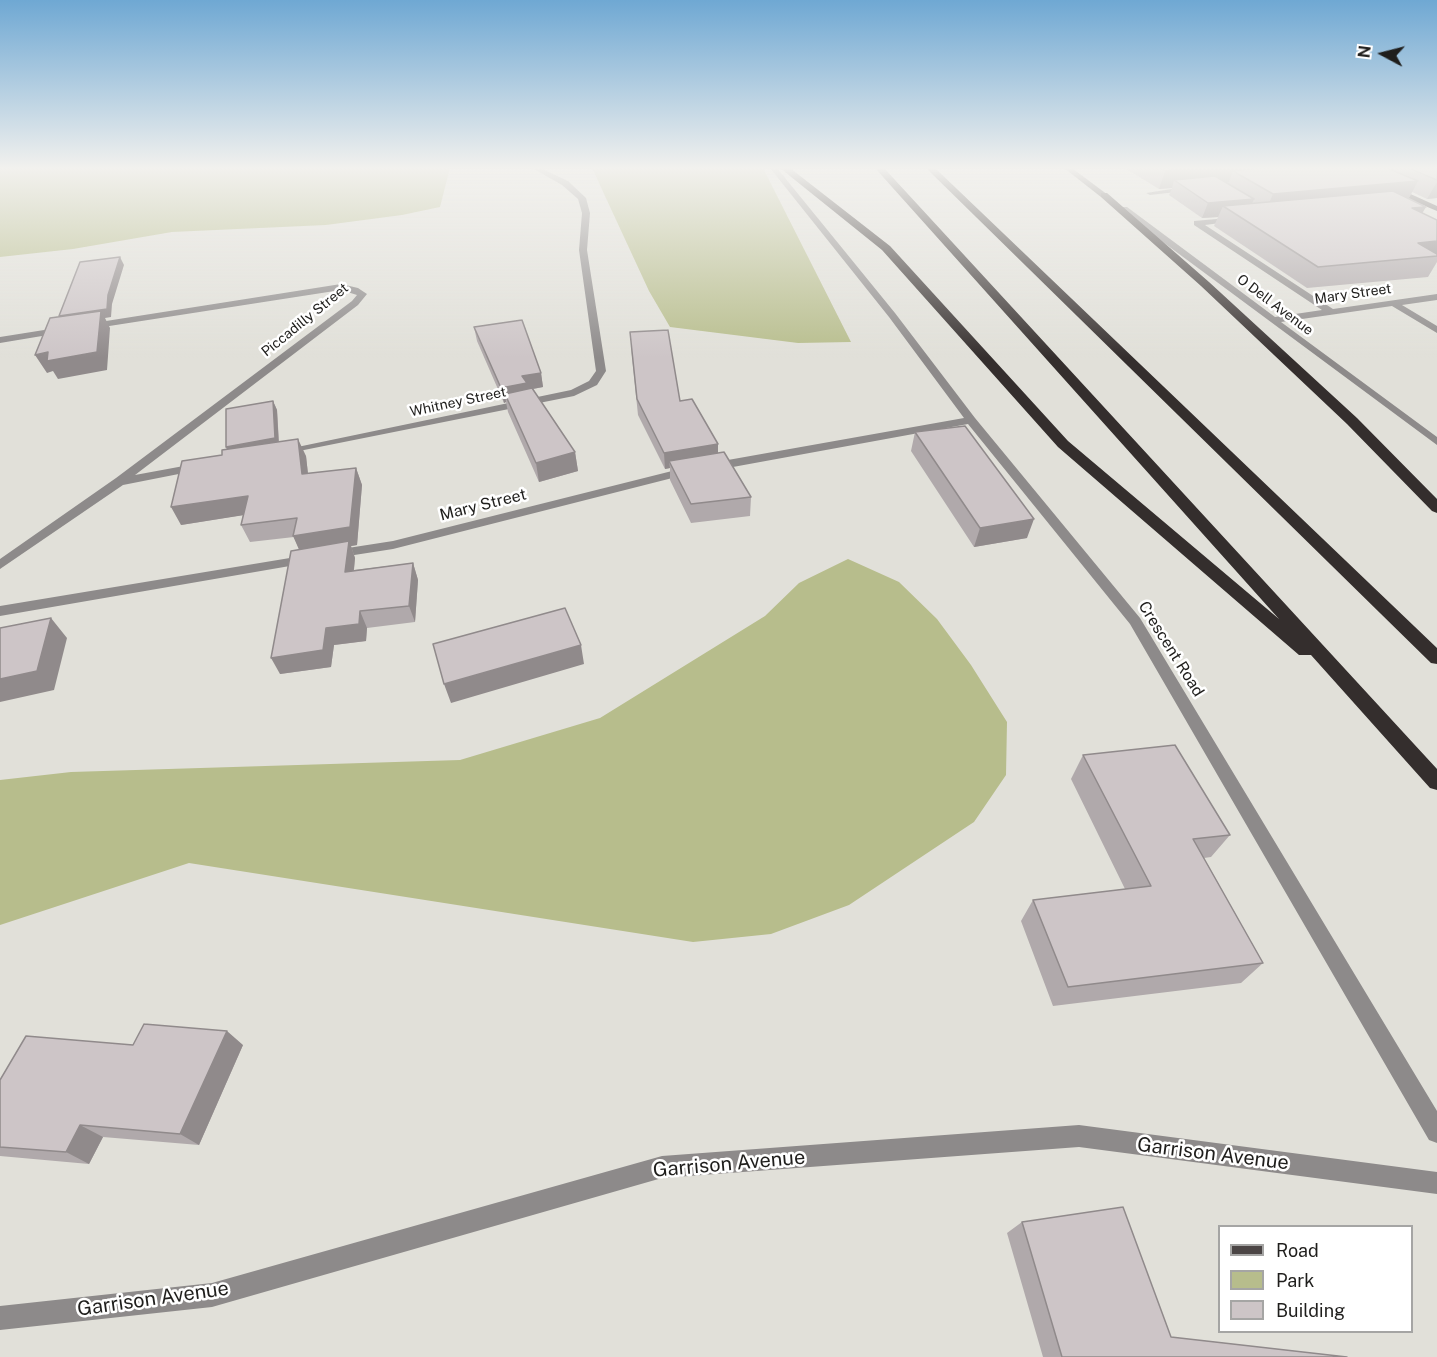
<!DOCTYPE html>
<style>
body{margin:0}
#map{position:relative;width:1437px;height:1357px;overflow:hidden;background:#e1e0d9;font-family:"Public Sans",sans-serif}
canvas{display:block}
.legend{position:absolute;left:1218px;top:1225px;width:195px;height:108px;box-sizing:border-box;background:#fff;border:2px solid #a5a5a4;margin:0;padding:8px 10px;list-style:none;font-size:18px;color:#1f1e1c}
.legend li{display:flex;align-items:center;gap:12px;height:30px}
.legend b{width:30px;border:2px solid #a5a5a4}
.north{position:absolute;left:1353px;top:24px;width:60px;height:60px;-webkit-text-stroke:4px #fff;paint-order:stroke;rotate:277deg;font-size:16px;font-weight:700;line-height:24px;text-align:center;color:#1f1e1c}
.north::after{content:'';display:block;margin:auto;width:21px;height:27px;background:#1f1e1c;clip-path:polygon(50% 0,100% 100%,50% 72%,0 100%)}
</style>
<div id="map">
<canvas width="1437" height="1357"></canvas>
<ul class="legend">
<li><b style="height:8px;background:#4b4545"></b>Road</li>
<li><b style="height:16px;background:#b7bd8c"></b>Park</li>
<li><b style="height:16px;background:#cdc5c7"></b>Building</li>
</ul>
<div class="north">N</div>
</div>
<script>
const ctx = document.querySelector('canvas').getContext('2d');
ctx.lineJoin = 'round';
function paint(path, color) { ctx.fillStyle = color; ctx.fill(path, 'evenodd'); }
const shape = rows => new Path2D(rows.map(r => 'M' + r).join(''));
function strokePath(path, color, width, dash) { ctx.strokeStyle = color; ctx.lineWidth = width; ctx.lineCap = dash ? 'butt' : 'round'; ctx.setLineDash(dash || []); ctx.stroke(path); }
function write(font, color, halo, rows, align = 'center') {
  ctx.font = font + ' "Public Sans",sans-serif'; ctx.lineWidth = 5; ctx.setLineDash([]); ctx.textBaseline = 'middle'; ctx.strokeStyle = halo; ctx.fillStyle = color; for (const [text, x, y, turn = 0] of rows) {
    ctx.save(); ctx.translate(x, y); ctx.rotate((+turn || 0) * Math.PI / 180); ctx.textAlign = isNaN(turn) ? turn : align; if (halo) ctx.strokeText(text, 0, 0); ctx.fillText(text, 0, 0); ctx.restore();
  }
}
const green = shape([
 [0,168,450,168,440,207,402,215,326,225,172,232,73,249,0,257],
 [592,168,763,168,851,342,798,343,670,327,649,291],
 [848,559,899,582,937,619,971,665,1007,722,1006,775,974,822,849,905,771,934,693,942,189,863,0,925,0,780,71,772,460,760,600,718,765,616,799,583]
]);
const minor = shape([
 [532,168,541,168,568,181,586,198,590,213,587,250,606,371,597,385,574,396,279,455,279,451,283,450,571,390,589,381,596,371,579,250,582,213,578,199,562,185,532,168],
 [770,168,777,168,895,313,975,418,1140,618,1437,1111,1437,1143,1429,1140,1130,624,968,424,711,471,705,467,711,463,964,418,889,317,770,168],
 [1191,186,1194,190,1150,195,1146,193,1191,186],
 [1121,207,1127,207,1275,317,1322,310,1194,225,1194,221,1239,217,1239,221,1236,221,1205,225,1333,309,1437,294,1437,300,1402,305,1437,326,1437,333,1392,306,1281,322,1437,437,1437,445,1121,211,1121,207],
 [341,284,358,288,367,294,358,305,135,475,200,463,204,465,204,469,123,485,0,569,0,559,116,478,352,301,357,295,341,290,90,329,87,328,87,324,341,284],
 [63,327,66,328,66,332,0,343,0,337,63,327],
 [688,467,692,469,692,473,393,549,335,558,328,554,335,550,393,541,688,467],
 [308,555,315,559,313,562,0,616,0,606,308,555],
 [1079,1125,1437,1172,1437,1194,1079,1147,662,1178,212,1307,0,1330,0,1306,212,1283,662,1156,1079,1125]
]);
const major = shape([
 [1064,168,1072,168,1108,195,1101,197,1064,168],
 [1387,186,1393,186,1437,206,1437,211,1387,190,1387,186]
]);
const highway = shape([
 [780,168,790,168,890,246,1068,441,1279,619,875,168,884,168,1437,769,1437,790,1430,788,1311,655,1299,655,1058,447,882,250,780,168],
 [926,168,935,168,1437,648,1437,664,1431,663,926,168],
 [1101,193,1107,193,1209,282,1357,418,1437,499,1437,513,1432,511,1347,424,1201,286,1101,197,1101,193]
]);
const wall = shape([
 [1127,168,1437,168,1437,198,1427,199,1412,192,1408,199,1422,213,1437,220,1437,262,1428,277,1307,288,1214,226,1218,217,1202,218,1169,195,1172,188,1159,189,1126,169],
 [474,327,541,373,543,387,533,389,575,452,578,471,539,482,508,412,506,402,504,403,477,341],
 [631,347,718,444,718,453,751,497,750,516,691,523,670,480,670,468,665,469,638,415],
 [273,401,277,410,279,442,306,456,308,474,356,468,362,485,357,545,351,546,355,558,354,570,413,563,418,580,415,622,367,628,366,641,334,645,331,667,280,674,299,549,294,537,250,542,241,525,243,515,181,525,222,455,227,450,226,447],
 [915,432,1027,538,974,547,911,451],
 [1083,755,1230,835,1211,857,1204,858,1263,963,1241,983,1053,1006,1021,921,1033,900,1125,889,1071,779],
 [133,1045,243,1045,199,1145,103,1137,89,1164,0,1156,0,1080],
 [1022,1222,1171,1337,1347,1357,1043,1357,1007,1233]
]);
const shadedWall = shape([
 [1189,168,1286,168,1233,171,1229,182,1184,186,1174,180,1172,188,1159,189,1165,171],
 [1418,181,1408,200,1265,213,1273,194],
 [1437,182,1437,198,1427,199],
 [1254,199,1247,214,1223,206,1218,217,1202,218,1208,203],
 [1426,207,1414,227,1412,208],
 [1437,241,1437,256,1418,243],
 [120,257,124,265,112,304,111,317,105,318,110,328,107,370,58,379,53,371,47,373,35,355,64,325,59,316,108,295],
 [541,373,543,387,505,394,506,402,504,403,501,388,522,376],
 [273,401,277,410,279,448,230,456,226,447],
 [298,439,306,456,310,492,302,474],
 [718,444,718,460,669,461,670,468,665,469,664,453],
 [575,452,578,471,539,482,536,463],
 [356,468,362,485,357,545,351,546,355,558,352,588,301,554,293,536],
 [248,496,257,513,181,525,171,507],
 [1034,519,1027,538,974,547,980,528],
 [413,563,418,580,415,622,409,606],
 [360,611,367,628,366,641,334,645,331,667,280,674,271,658],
 [51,618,67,638,54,690,0,702,0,679],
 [581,645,584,664,451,703,444,684],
 [227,1031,243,1045,199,1145,180,1134],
 [80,1125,103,1137,89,1164,66,1152]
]);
const building = shape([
 [1161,168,1189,168,1165,171,1161,168],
 [1260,168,1387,168,1418,181,1273,194,1233,171,1260,168],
 [1409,168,1437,168,1437,180,1409,168],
 [1215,176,1254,199,1208,203,1174,180,1215,176],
 [1393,191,1426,207,1412,208,1437,220,1437,241,1418,243,1437,254,1437,256,1318,267,1223,206,1393,191],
 [120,257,108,295,107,309,59,316,80,262,120,257],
 [101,311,97,352,47,361,48,352,35,355,50,318,101,311],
 [522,320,541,373,522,376,527,383,501,388,474,327,522,320],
 [668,330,680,401,692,399,718,444,664,453,637,399,630,332,668,330],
 [532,388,575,452,536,463,505,394,532,388],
 [273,401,275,438,226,447,226,409,273,401],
 [965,426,1034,519,980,528,915,432,965,426],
 [298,439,302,474,356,468,350,527,293,536,297,518,241,525,248,496,171,507,182,461,222,455,222,450,298,439],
 [724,452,751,497,691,504,669,461,724,452],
 [349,541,345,572,413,563,409,606,360,611,359,624,326,628,323,650,271,658,291,551,349,541],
 [565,608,581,645,444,684,433,644,565,608],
 [51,618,37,671,0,679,0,628,51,618],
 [1175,745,1230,835,1193,839,1263,963,1068,987,1033,900,1151,886,1083,755,1175,745],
 [144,1024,227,1031,180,1134,80,1125,66,1152,0,1147,0,1080,26,1036,133,1045,144,1024],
 [1123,1207,1171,1337,1347,1357,1062,1357,1022,1222,1123,1207]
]);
const farStreetnames = [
 ["Mary Street",1353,294,-8],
 ["O Dell Avenue",1275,305,37],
 ["Piccadilly Street",305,320,-39],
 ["Whitney Street",458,402,-12]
];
const streetNames = [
 ["Mary Street",483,505,-14],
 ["Crescent Road",1171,649,58]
];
const nearStreetnames = [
 ["Garrison Avenue",1213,1154,7],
 ["Garrison Avenue",729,1164,-5],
 ["Garrison Avenue",153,1299,-8]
];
paint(green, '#b7bd8c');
paint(minor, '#8d8a8a');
paint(major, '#4b4545');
paint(highway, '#342e2d');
paint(wall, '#b0a9ab');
paint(shadedWall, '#908a8b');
paint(building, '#cdc5c7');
strokePath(building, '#908a8b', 1.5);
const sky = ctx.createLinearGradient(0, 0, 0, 358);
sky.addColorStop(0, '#6fa8d3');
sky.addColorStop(0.47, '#f2f1ee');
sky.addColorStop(1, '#f2f1ee00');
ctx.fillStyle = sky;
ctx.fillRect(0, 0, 1437, 358);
write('14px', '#1f1e1c', '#fff', farStreetnames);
write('16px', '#1f1e1c', '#fff', streetNames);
write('20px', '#1f1e1c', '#fff', nearStreetnames);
</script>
